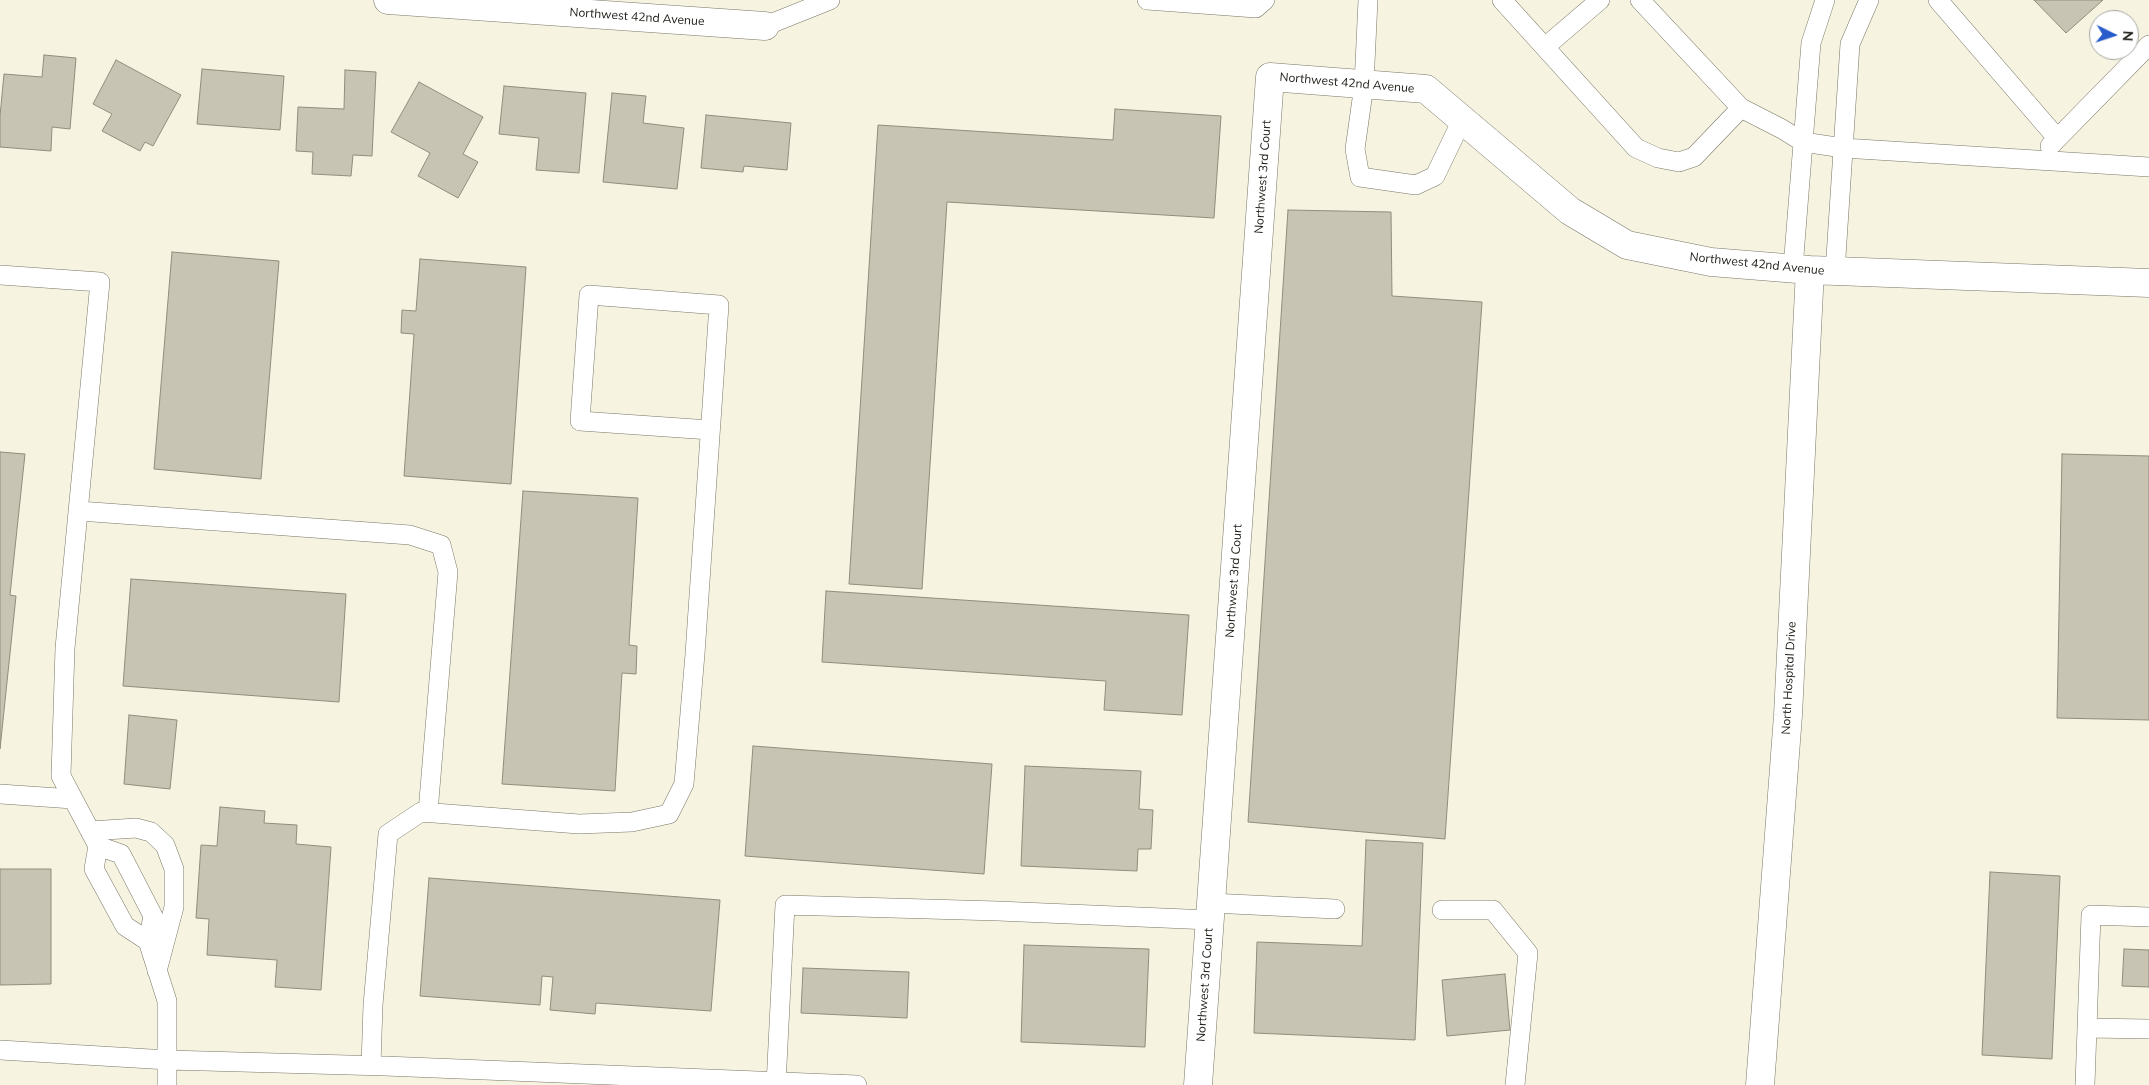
<!DOCTYPE html>
<style>
body{margin:0}
#map{position:relative;width:2149px;height:1085px;overflow:hidden;background:#f6f3e1;font-family:Mulish,sans-serif}
canvas{display:block}
.north{position:absolute;left:2089px;top:10px;width:50px;height:50px;box-sizing:border-box;background:#fff;border:1px solid #a7a6a3;border-radius:50%;rotate:94deg;font-size:14px;font-weight:700;line-height:20px;text-align:center;color:#22201a}
.north::after{content:'';display:block;margin:auto;width:18px;height:22px;background:#2a5dcb;clip-path:polygon(50% 0,100% 100%,50% 72%,0 100%)}
</style>
<div id="map">
<canvas width="2149" height="1085"></canvas>
<div class="north">N</div>
</div>
<script>
const ctx = document.querySelector('canvas').getContext('2d');
ctx.lineJoin = 'round';
function paint(path, color) { ctx.fillStyle = color; ctx.fill(path, 'evenodd'); }
const shape = rows => new Path2D(rows.map(r => 'M' + r).join(''));
function strokePath(path, color, width, dash) { ctx.strokeStyle = color; ctx.lineWidth = width; ctx.lineCap = dash ? 'butt' : 'round'; ctx.setLineDash(dash || []); ctx.stroke(path); }
function write(font, color, halo, rows, align = 'center') {
  ctx.font = font + ' Mulish,sans-serif'; ctx.lineWidth = 5; ctx.setLineDash([]); ctx.textBaseline = 'middle'; ctx.strokeStyle = halo; ctx.fillStyle = color; for (const [text, x, y, turn = 0] of rows) {
    ctx.save(); ctx.translate(x, y); ctx.rotate((+turn || 0) * Math.PI / 180); ctx.textAlign = isNaN(turn) ? turn : align; if (halo) ctx.strokeText(text, 0, 0); ctx.fillText(text, 0, 0); ctx.restore();
  }
}
const building = shape([
 [2034,0,2103,0,2066,33,2034,0],
 [44,55,76,58,70,129,52,127,51,151,0,147,0,116,4,74,42,77,44,55],
 [116,60,181,95,153,146,145,142,140,151,102,131,112,114,93,104,116,60],
 [202,69,284,76,280,130,197,124,202,69],
 [345,70,376,72,372,156,353,155,351,176,312,174,313,152,296,151,298,107,344,109,345,70],
 [419,82,483,117,463,154,478,162,458,198,418,176,430,153,391,132,419,82],
 [504,86,586,93,579,173,536,170,539,138,499,134,504,86],
 [612,93,646,96,643,123,684,128,677,189,603,182,612,93],
 [1115,109,1221,116,1214,218,947,202,922,589,849,584,878,125,1113,140,1115,109],
 [706,115,791,123,787,170,744,166,743,172,701,168,706,115],
 [1288,210,1391,212,1392,296,1482,302,1445,839,1248,822,1288,210],
 [172,252,279,261,261,479,154,469,172,252],
 [420,259,526,267,511,484,404,476,414,334,401,333,402,310,416,311,420,259],
 [0,452,25,454,10,595,16,596,0,749,0,452],
 [2062,454,2149,456,2149,720,2057,718,2062,454],
 [523,491,638,498,629,645,637,646,636,674,622,673,615,791,502,784,523,491],
 [131,579,346,594,339,702,123,686,131,579],
 [826,591,1189,615,1182,715,1104,710,1106,681,822,662,826,591],
 [129,715,177,720,170,789,124,784,129,715],
 [753,746,992,764,984,874,745,856,753,746],
 [1025,766,1141,771,1139,809,1153,810,1151,849,1138,849,1137,871,1021,866,1025,766],
 [220,807,265,811,264,823,297,825,296,844,331,847,321,990,275,987,277,960,207,955,209,919,196,918,201,845,217,846,220,807],
 [1366,840,1423,843,1415,1040,1254,1033,1257,942,1362,946,1366,840],
 [0,869,51,869,51,984,0,985,0,869],
 [1990,872,2060,876,2052,1059,1982,1055,1990,872],
 [429,878,720,900,711,1011,596,1003,595,1014,550,1010,553,977,542,976,540,1005,420,996,429,878],
 [1024,945,1149,949,1145,1047,1021,1042,1024,945],
 [2124,949,2149,950,2149,987,2122,986,2124,949],
 [803,968,909,972,907,1018,801,1013,803,968],
 [1505,974,1510,1030,1447,1036,1442,980,1505,974]
]);
const service = shape([
 [1147,0,1256,8,1265,0],
 [1368,0,1364,85,1355,149,1360,177,1416,185,1435,176,1462,120],
 [1502,0,1636,148,1658,158,1679,162,1694,157,1741,108],
 [1640,0,1741,108,1782,129,1803,142,1843,148,2149,167],
 [1938,0,2057,138],
 [765,26,830,0],
 [1545,47,1600,0],
 [2050,146,2149,45],
 [1793,268,1811,43,1825,0],
 [1835,272,1850,44,1869,0],
 [0,275,100,282,65,648,61,776,98,846,94,869,125,926,148,941],
 [79,511,410,535,441,545,448,572,428,812],
 [0,794,73,799],
 [90,831,136,828,151,832,165,845,174,869,174,907,157,971],
 [98,846,121,854,153,916,148,941,167,1001,167,1085],
 [1211,903,1335,909],
 [1442,910,1493,910,1528,953,1515,1085],
 [2088,1028,2149,1029],
 [0,1050,168,1060,385,1066,857,1085],
 [371,1066,373,1005,388,834,421,812,579,824,632,822,669,814,684,784,695,654,719,305,589,295,580,421,710,430],
 [776,1085,785,905,998,911,1210,920],
 [2085,1085,2091,915,2149,917]
]);
const minor = shape([
 [388,0,765,26],
 [1198,1085,1270,77,1426,89,1570,211,1627,245,1711,262,1810,270,2149,283],
 [1760,1085,1788,715,1810,270]
]);
const streetNames = [
 ["Northwest 42nd Avenue",637,17,4],
 ["Northwest 42nd Avenue",1347,83,5],
 ["Northwest 3rd Court",1263,177,-86],
 ["Northwest 42nd Avenue",1757,264,6],
 ["Northwest 3rd Court",1234,581,-86],
 ["North Hospital Drive",1789,678,-87],
 ["Northwest 3rd Court",1205,985,-86]
];
paint(building, '#c7c4b3');
strokePath(building, '#908d7d', 1);
strokePath(service, '#797666', 20);
strokePath(minor, '#797666', 29);
strokePath(service, '#fff', 19);
strokePath(minor, '#fff', 28);
write('12px', '#22201a', '#fff', streetNames);
</script>
